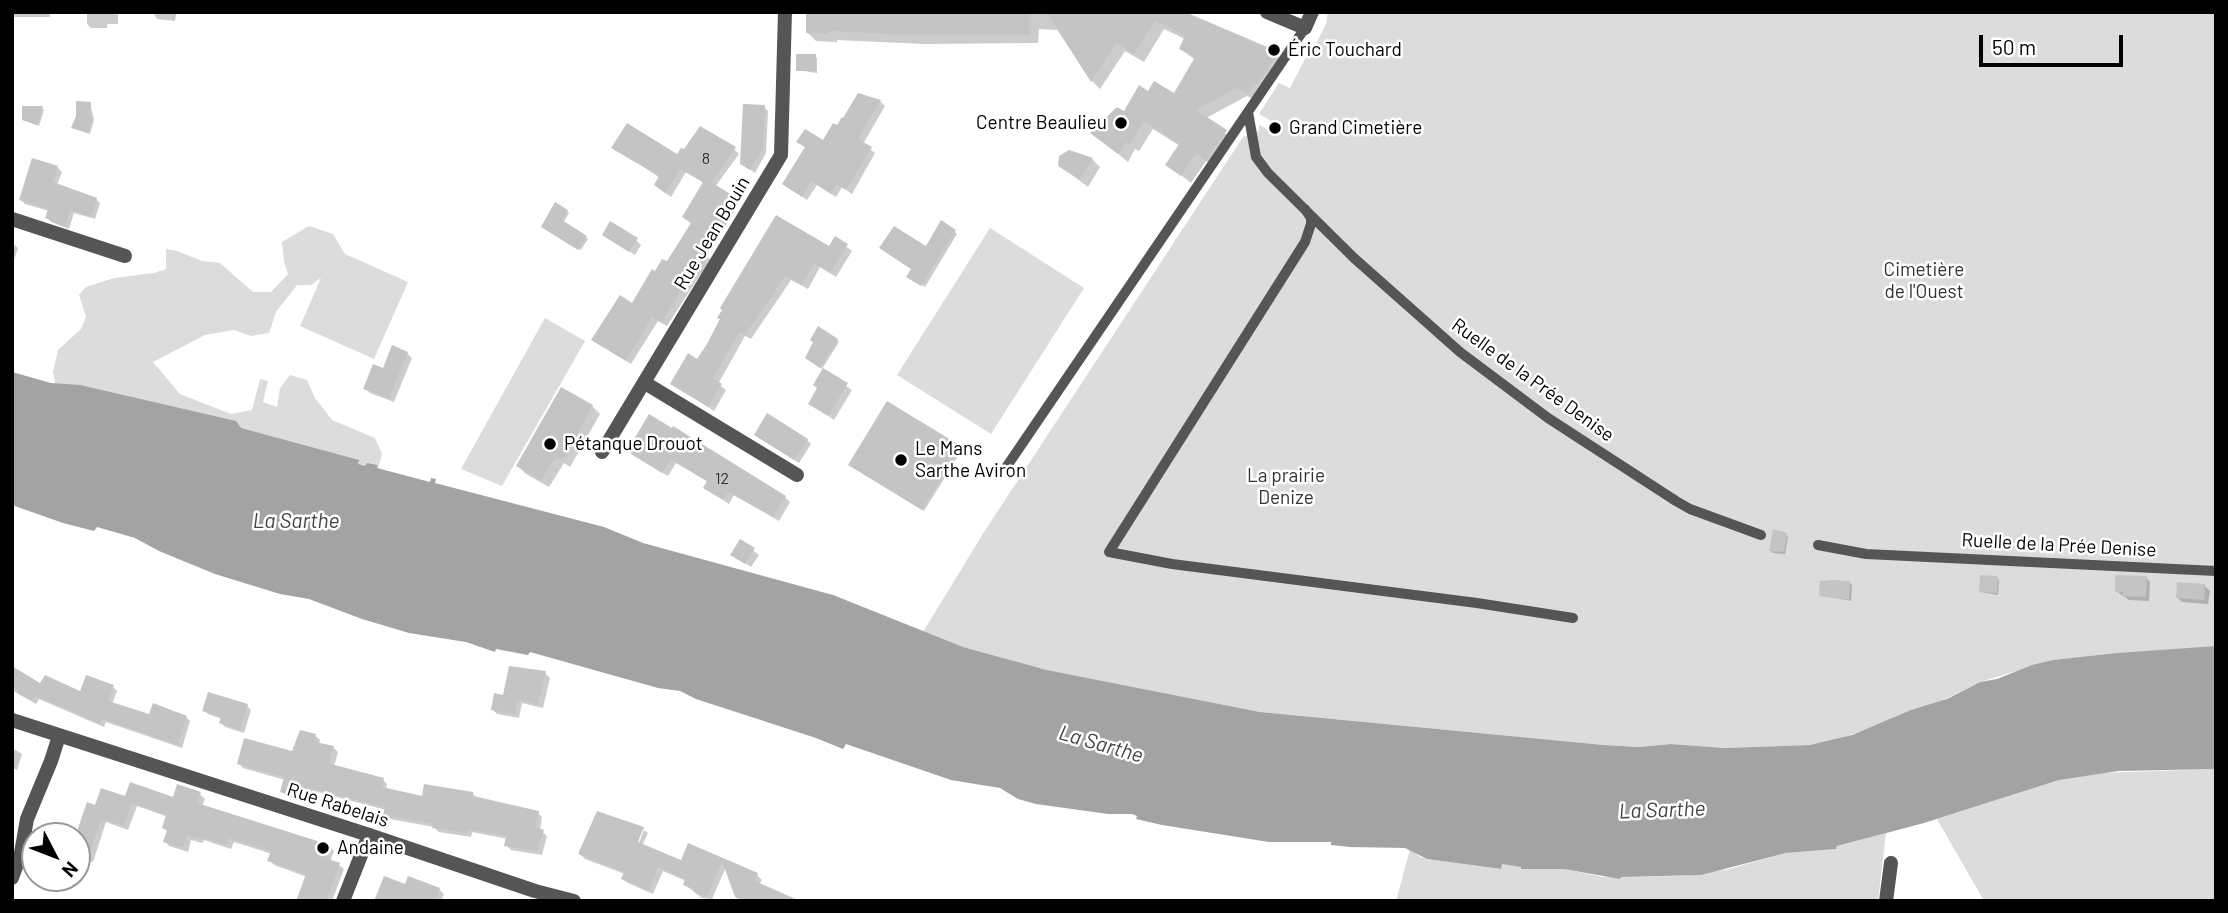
<!DOCTYPE html>
<meta charset="utf-8">
<style>
body{margin:0}
#map{position:relative;width:2228px;height:913px;overflow:hidden;background:#fff;font-family:Barlow,sans-serif}
canvas{display:block}
.frame{position:absolute;inset:0;border:14px solid #000;pointer-events:none}
.north{position:absolute;left:21px;top:822px;width:70px;height:70px;box-sizing:border-box;background:#fff;border:2px solid #999;border-radius:50%;rotate:132deg;font-size:19px;font-weight:700;line-height:28px;text-align:center;color:#000}
.north::after{content:'';display:block;margin:auto;width:24px;height:32px;background:#000;clip-path:polygon(50% 0,100% 100%,50% 72%,0 100%)}
.scale{position:absolute;left:1979px;top:35px;width:144px;height:32px;box-sizing:border-box;border:4px solid #000;border-top:0;padding-left:9px;font-size:21px;line-height:24px;white-space:nowrap;color:#000;-webkit-text-stroke:5px #fff;paint-order:stroke}
</style>
<div id="map">
<canvas width="2228" height="913"></canvas>
<div class="frame"></div>
<div class="north">N</div>
<div class="scale">50 m</div>
</div>
<script>
const ctx = document.querySelector('canvas').getContext('2d');
ctx.lineJoin = 'round';
function paint(path, color) { ctx.fillStyle = color; ctx.fill(path, 'evenodd'); }
const shape = rows => new Path2D(rows.map(r => 'M' + r).join(''));
function strokePath(path, color, width, dash) { ctx.strokeStyle = color; ctx.lineWidth = width; ctx.lineCap = dash ? 'butt' : 'round'; ctx.setLineDash(dash || []); ctx.stroke(path); }
function write(font, color, halo, rows, align = 'center') {
  ctx.font = font + ' Barlow,sans-serif'; ctx.lineWidth = 5; ctx.setLineDash([]); ctx.textBaseline = 'middle'; ctx.strokeStyle = halo; ctx.fillStyle = color; for (const [text, x, y, turn = 0] of rows) {
    ctx.save(); ctx.translate(x, y); ctx.rotate((+turn || 0) * Math.PI / 180); ctx.textAlign = isNaN(turn) ? turn : align; if (halo) ctx.strokeText(text, 0, 0); ctx.fillText(text, 0, 0); ctx.restore();
  }
}
const green = shape([
 [1328,12,2216,12,2216,646,2053,660,1980,682,1937,703,1911,710,1881,724,1836,740,1810,745,1724,748,1671,744,1639,747,1604,745,1260,712,1047,670,963,647,923,632,984,532,1243,137,1259,131,1259,125,1278,135,1282,127,1259,114,1279,83,1290,88,1305,59,1314,48,1326,24],
 [309,226,333,234,345,254,408,282,374,359,300,326,321,278,311,285,297,285,276,312,269,333,251,336,234,330,205,335,153,362,180,394,231,414,252,410,260,379,268,381,263,402,277,407,280,388,290,375,307,380,315,398,332,420,375,438,382,454,376,476,58,398,53,372,58,350,81,329,86,317,79,295,86,287,114,278,154,273,166,269,166,249,177,251,202,261,220,263,253,292,271,292,288,274,284,261,282,242],
 [990,228,1084,288,991,434,897,375],
 [545,318,585,341,502,486,461,469],
 [2216,769,2216,901,1984,901,1937,819,2059,780,2097,773],
 [1886,833,1878,901,1396,901,1410,849,1420,857,1427,859,1500,869,1501,864,1564,869,1603,877,1683,876,1729,869,1786,853,1836,849,1837,846]
]);
const water = shape([
 [12,372,51,383,80,385,236,421,241,428,359,460,358,464,365,466,367,463,377,465,377,468,430,482,431,478,436,479,435,483,604,527,643,543,833,595,963,647,1047,670,1260,712,1604,745,1639,747,1671,744,1724,748,1810,745,1852,735,1911,710,1947,699,1980,682,1997,679,2032,665,2053,660,2118,653,2216,646,2216,769,2118,771,2059,780,1924,823,1837,846,1836,849,1786,853,1701,875,1621,877,1620,879,1564,869,1521,869,1521,867,1502,864,1501,869,1427,859,1405,848,1350,847,1331,845,1331,842,1269,842,1162,825,1136,819,1137,816,1132,814,1108,814,1036,804,1018,799,1000,788,951,780,846,744,843,749,816,738,696,699,680,691,658,688,530,652,528,655,496,649,495,652,466,642,409,633,362,619,309,599,280,594,215,574,159,551,135,538,97,527,94,531,63,523,12,505]
]);
const shadow = shape([
 [12,12,50,12,50,17,12,17],
 [87,12,118,12,118,24,107,24,107,28,91,28,87,24],
 [153,12,187,12,186,14,176,14,175,21,157,19],
 [808,12,1181,12,1271,50,1284,62,1257,101,1247,96,1206,118,1234,140,1216,168,1206,161,1191,183,1168,165,1180,146,1153,129,1139,151,1135,149,1128,162,1093,133,1124,113,1148,93,1174,95,1195,60,1181,49,1185,39,1164,29,1144,62,1125,51,1100,89,1092,81,1059,30,1039,29,1038,43,923,44,837,40,837,42,816,41,807,32],
 [815,56,817,58,817,73,797,70],
 [880,101,885,106,863,144,875,153,852,194,842,187,836,197,817,185,807,200,784,184,807,148,803,146,823,143],
 [90,103,94,120,90,134,73,128,78,116],
 [764,107,768,111,766,153,755,173,742,164],
 [42,108,44,110,39,126,24,120],
 [614,147,678,157,734,149,739,154,715,187,739,204,706,256,713,262,704,277,700,275,667,326,658,321,631,364,593,340,633,305,655,273,667,264,692,224,684,217,704,183,686,172,671,197,661,190,660,178],
 [1069,152,1092,159,1100,167,1088,187,1060,166],
 [33,160,58,168,62,172,57,185,96,199,100,203,95,219,74,213,69,229,51,222,47,218,49,211,25,204,21,200],
 [567,211,569,213,563,223,588,239,581,250,545,228],
 [954,231,957,234,925,287,911,279,913,269,926,248],
 [604,235,636,240,641,245,635,255],
 [835,238,852,251,836,277,820,267,808,289,791,280,751,339,745,336,731,361,718,384,726,390,714,411,672,383,697,361,722,320,724,310,829,249],
 [12,243,18,248,12,266],
 [837,340,839,342,822,369,809,360],
 [407,353,412,358,394,402,370,393,365,388],
 [824,371,852,390,834,420,810,403,819,388],
 [562,389,592,406,600,414,570,467,564,463,549,487,526,474,518,466],
 [650,417,785,497,790,502,779,521,734,495,729,504,705,488,708,482,676,463,668,476,634,456,629,451],
 [761,439,807,440,811,444,799,463],
 [960,448,962,450,924,511,852,466],
 [1786,535,1788,537,1785,554,1773,553,1771,551],
 [740,541,759,555,751,567,733,555],
 [2146,577,2150,582,2149,601,2129,600,2116,591],
 [1997,578,1999,580,1998,595,1981,592],
 [1850,583,1852,585,1851,601,1821,595],
 [2205,586,2210,591,2208,604,2182,602,2177,597],
 [12,668,40,686,81,693,113,687,117,691,112,704,150,716,186,717,190,721,182,748,106,722,104,727,39,699,36,704,12,690],
 [545,673,550,678,543,708,522,703,519,718,497,714,493,710,504,696],
 [247,706,251,710,244,733,225,727,221,723,222,719,208,714,204,710],
 [315,735,320,740,319,744,333,747,338,752,334,767,383,780,387,784,386,790,424,798,473,794,478,799,538,813,542,817,540,830,547,836,542,855,511,850,506,845,508,839,472,832,471,837,439,832,434,827,390,819,385,814,386,810,314,791,310,803,287,796,282,792,285,780,243,768,239,763,293,753],
 [12,748,22,754,17,770,12,768],
 [178,786,200,794,205,799,202,806,329,846,334,851,330,862,339,865,344,869,332,901,299,901,307,877,274,865,270,860,272,854,234,842,231,849,204,840,203,843,191,840,188,852,169,846,165,841,168,832,164,828,168,817,137,806,128,830,106,822,93,862,77,857,77,836,96,808,126,798,174,799],
 [641,829,636,850,644,830,648,833,642,846,682,862,689,845,757,875,762,880,759,885,796,901,741,901,737,896,726,867,712,899,702,898,685,885,686,881,663,871,653,894,628,883,623,879,625,874,585,859,580,854],
 [406,886,439,889,444,894,441,901,376,901]
]);
const building = shape([
 [806,12,1030,12,1030,35,908,35,829,31,829,34,806,33],
 [1046,12,1185,12,1272,49,1275,52,1275,58,1257,85,1253,83,1248,93,1237,88,1196,110,1227,130,1206,160,1196,153,1181,176,1165,165,1179,144,1144,121,1130,144,1126,142,1118,154,1090,133,1117,107,1124,111,1139,85,1148,91,1154,81,1174,93,1195,57,1179,49,1185,35,1155,21,1134,54,1116,43,1091,82],
 [796,54,816,54,816,71,796,71],
 [858,93,881,100,858,139,872,147,846,190,836,184,831,194,811,181,802,197,782,184,805,147,796,142,805,129,823,140,833,123,837,125,842,117,843,118],
 [76,101,91,102,91,116,93,116,88,133,71,128,76,116],
 [743,104,765,105,763,148,750,170,740,164],
 [22,106,43,106,37,125,22,120],
 [627,123,677,154,681,148,684,149,700,126,736,147,711,182,735,197,702,251,709,255,698,273,694,271,661,322,652,317,626,361,591,340,620,295,632,303,652,269,655,271,662,259,667,261,691,223,682,217,703,182,680,169,665,193,654,185,659,176,611,148],
 [1069,150,1093,158,1080,180,1058,166,1059,156],
 [32,158,58,166,53,182,97,198,91,217,70,210,65,226,45,218,48,209,19,200],
 [555,202,568,210,562,220,587,236,578,250,541,227],
 [776,215,829,246,835,236,848,244,830,273,814,263,802,285,785,276,745,335,740,332,726,355,713,378,722,384,708,407,670,384,688,353,697,359,707,344,720,319,717,318,722,310,720,308],
 [941,220,956,230,921,286,906,277,911,269,879,248,894,226,926,246],
 [610,221,638,238,629,252,602,235],
 [818,326,838,339,820,368,805,358,813,342,810,340],
 [392,345,408,352,389,398,363,389,373,364,383,368],
 [823,368,848,383,828,416,808,404,817,388,813,385],
 [561,387,593,405,562,460,556,457,541,480,516,466],
 [887,401,961,446,922,510,848,465],
 [767,413,808,439,794,460,754,435],
 [649,414,672,428,673,426,786,496,773,517,728,492,723,500,703,488,707,481,671,459,662,473,627,451],
 [1773,529,1787,533,1784,552,1769,551],
 [740,539,755,548,745,564,730,555],
 [1980,575,1998,576,1997,593,1979,592],
 [2115,575,2147,576,2146,597,2123,596,2123,592,2115,592],
 [1833,580,1850,581,1849,600,1819,596,1820,581],
 [2177,582,2205,584,2204,600,2176,598],
 [12,666,40,683,45,675,80,691,86,675,114,685,108,701,149,714,153,703,187,716,178,745,102,719,100,724,35,696,32,701,17,693,19,690,12,686],
 [509,666,546,671,538,705,517,699,515,714,491,710,494,693,503,695],
 [208,692,248,704,240,730,219,723,221,717,202,711],
 [300,730,316,734,315,742,334,746,329,763,331,764,384,778,382,787,422,796,424,784,473,792,473,796,539,811,535,827,544,830,537,851,504,846,506,836,467,829,467,833,432,828,433,824,383,815,385,807,309,788,306,800,280,792,284,777,237,764,244,738,292,751],
 [130,782,173,797,177,784,201,792,197,803,330,845,326,858,340,863,326,901,296,901,306,874,267,861,271,851,229,838,227,845,199,837,198,839,187,836,183,848,163,842,167,830,162,828,166,815,132,803,124,826,101,819,80,883,77,882,77,831,87,802,95,805,101,788,125,796],
 [597,811,644,827,638,842,681,860,688,843,758,873,755,881,800,901,743,901,735,897,722,861,707,896,696,894,694,889,683,885,685,879,658,867,649,891,621,879,624,872,578,854],
 [384,876,405,884,408,876,440,888,435,901,374,901]
]);
const service = shape([
 [1248,112,1256,157,1268,173,1354,258,1460,352,1548,418,1676,501,1690,509,1761,535],
 [1305,209,1311,218,1311,224,1305,242,1109,552,1172,564,1477,603,1573,618],
 [1007,466,1305,28],
 [1818,545,1866,554,2216,571]
]);
const minor = shape([
 [1267,12,1305,28,1312,12],
 [12,219,125,256],
 [645,383,797,475],
 [602,452,781,155,785,12],
 [12,878,21,853,27,819,51,761,59,736],
 [343,901,369,835],
 [1886,901,1891,863]
]);
const tertiary = shape([
 [12,720,369,835,535,891,574,901]
]);
const markers = [
 [1274,50,7,"#000"],
 [1121,123,7,"#000"],
 [1275,128,7,"#000"],
 [550,444,7,"#000"],
 [901,460,7,"#000"],
 [323,848,7,"#000"]
];
const numberNames = [
 ["8",706,159],
 ["12",722,479]
];
const poiNames = [
 ["Éric Touchard",1288,50],
 ["Centre Beaulieu",1107,123,"right"],
 ["Grand Cimetière",1289,128],
 ["Pétanque Drouot",564,444],
 ["Le Mans",915,449],
 ["Sarthe Aviron",915,471],
 ["Andaine",337,848]
];
const streetNames = [
 ["Rue Jean Bouin",712,233,-59],
 ["Ruelle de la Prée Denise",1533,380,36],
 ["Ruelle de la Prée Denise",2059,545,3],
 ["Rue Rabelais",338,805,18]
];
const parkNames = [
 ["Cimetière",1924,270],
 ["de l'Ouest",1924,292],
 ["La prairie",1286,476],
 ["Denize",1286,498]
];
const waterNames = [
 ["La Sarthe",296,521],
 ["La Sarthe",1101,744,16],
 ["La Sarthe",1662,810,-2]
];
paint(green, '#dcdcdc');
paint(water, '#a3a3a3');
paint(shadow, '#0003');
paint(building, '#c4c4c4');
strokePath(service, '#555', 10);
strokePath(minor, '#555', 14);
strokePath(tertiary, '#555', 14);
for (const [x, y, r, color] of markers) { const dot = new Path2D(); dot.arc(x, y, r, 0, 2 * Math.PI); ctx.fillStyle = color; ctx.fill(dot); strokePath(dot, '#fff', 2.5); }
write('16px', '#313131', null, numberNames);
write('19px', '#000', '#fff', poiNames, 'left');
write('19px', '#000', '#fff', streetNames);
write('19px', '#333', '#fff', parkNames);
write('italic 21px', '#444', '#fff', waterNames);
</script>
